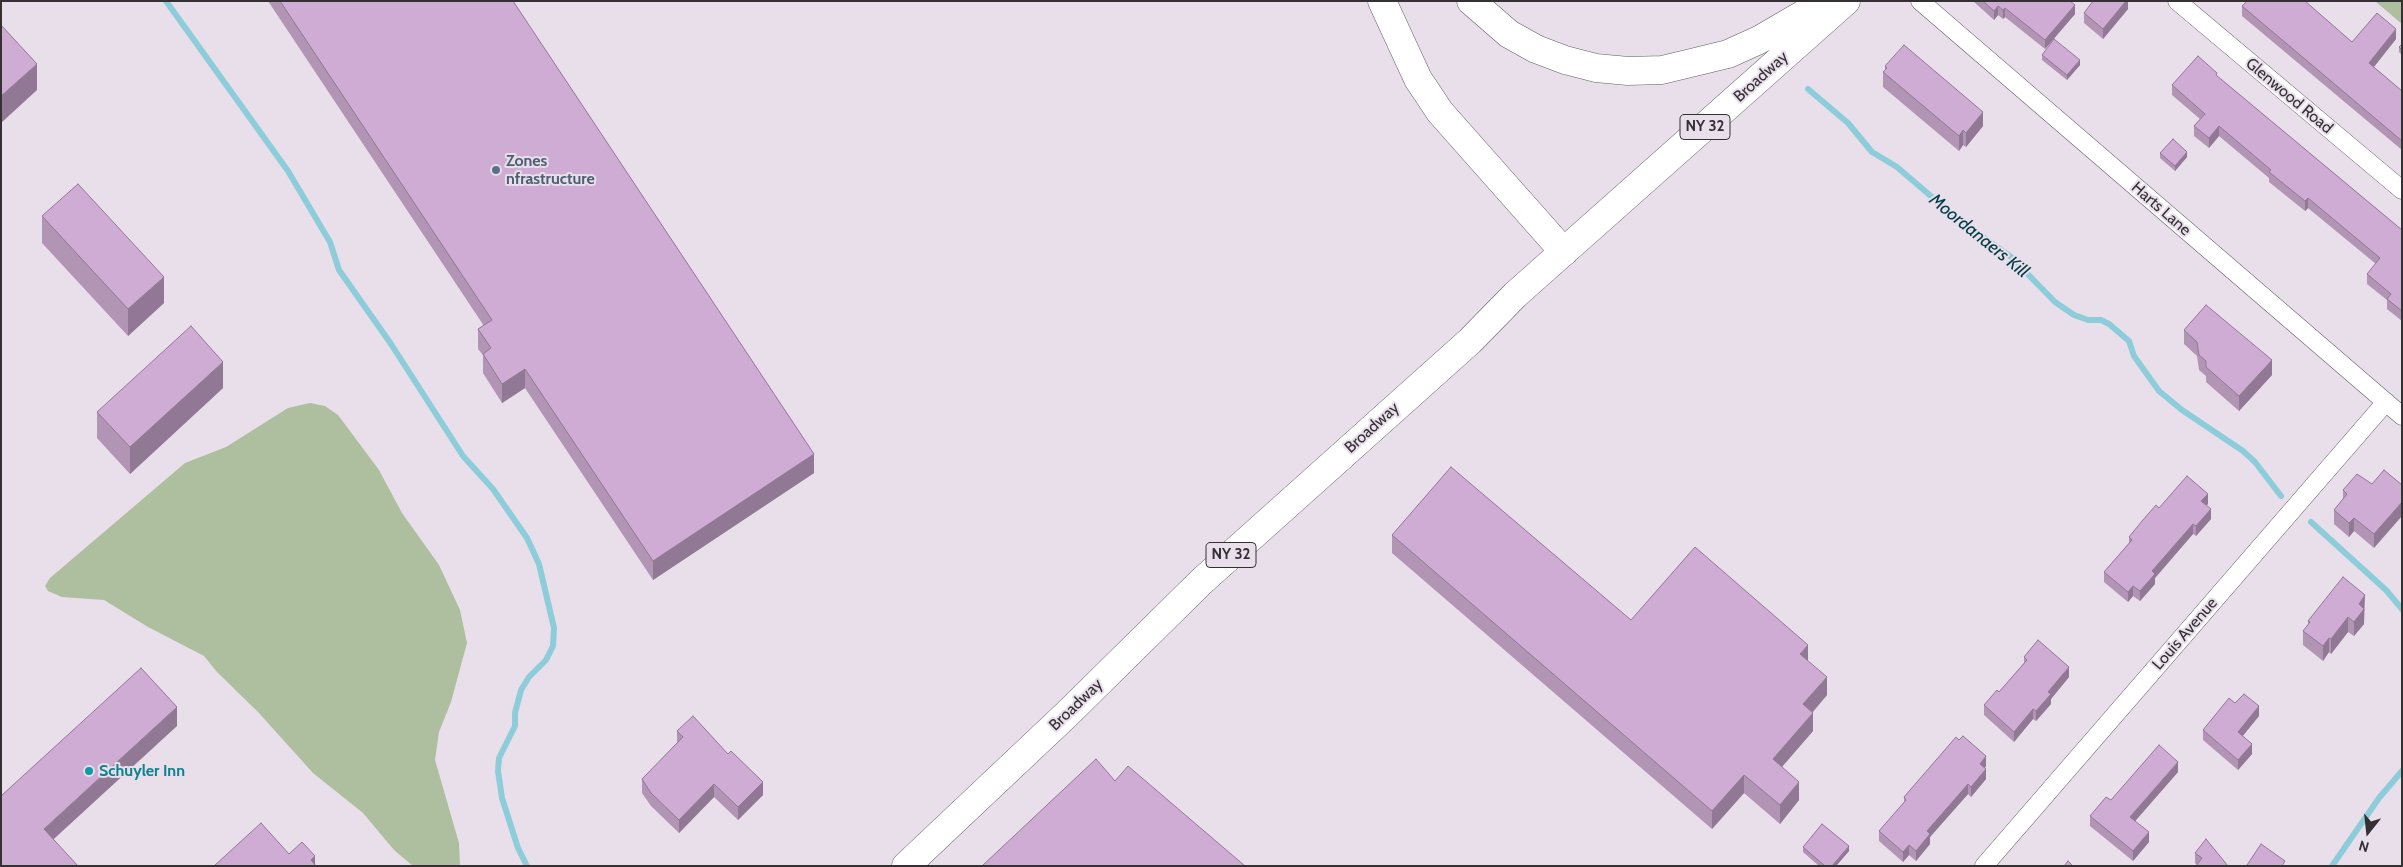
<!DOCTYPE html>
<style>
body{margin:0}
#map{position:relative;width:2403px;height:867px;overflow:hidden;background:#e8dfea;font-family:Cabin,sans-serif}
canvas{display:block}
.frame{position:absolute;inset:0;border:2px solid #343034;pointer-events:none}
.north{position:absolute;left:2343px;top:807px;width:50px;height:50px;-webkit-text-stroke:4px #e8dfea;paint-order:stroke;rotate:196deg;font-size:14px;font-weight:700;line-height:20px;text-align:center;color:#343034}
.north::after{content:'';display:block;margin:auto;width:18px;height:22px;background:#343034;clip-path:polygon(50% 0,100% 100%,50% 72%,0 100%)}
</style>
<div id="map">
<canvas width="2403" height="867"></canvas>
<div class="frame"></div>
<div class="north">N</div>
</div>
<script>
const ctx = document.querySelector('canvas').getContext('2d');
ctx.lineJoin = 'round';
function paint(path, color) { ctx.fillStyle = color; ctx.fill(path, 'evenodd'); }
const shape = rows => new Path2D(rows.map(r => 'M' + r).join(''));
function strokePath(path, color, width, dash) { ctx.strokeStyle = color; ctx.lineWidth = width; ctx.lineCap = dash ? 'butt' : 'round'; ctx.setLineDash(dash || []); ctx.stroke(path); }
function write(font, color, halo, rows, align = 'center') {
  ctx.font = font + ' Cabin,sans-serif'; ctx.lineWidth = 4; ctx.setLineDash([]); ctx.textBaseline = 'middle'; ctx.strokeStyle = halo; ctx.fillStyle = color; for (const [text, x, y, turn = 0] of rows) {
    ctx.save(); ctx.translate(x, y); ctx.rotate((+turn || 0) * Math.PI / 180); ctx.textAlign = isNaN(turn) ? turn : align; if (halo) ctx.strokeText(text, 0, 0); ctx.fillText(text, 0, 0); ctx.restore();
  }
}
const green = shape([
 [2375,1,2402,1,2402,24],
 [310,403,325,406,338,415,379,470,402,513,439,565,460,610,467,643,451,702,439,732,435,760,459,843,460,866,413,866,394,850,363,813,313,773,258,712,217,672,204,656,148,627,104,600,62,597,48,591,45,586,50,578,185,463,226,447,288,408]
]);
const stream = shape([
 [166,1,288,171,330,242,339,270,391,344,463,456,493,489,527,538,539,564,554,628,553,646,546,660,529,677,521,690,515,713,515,726,499,758,498,771,502,798,518,848,527,866],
 [1808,89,1848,123,1872,152,1897,167,1954,216,2011,257,2055,302,2074,315,2088,320,2101,320,2109,324,2129,341,2134,356,2159,391,2182,410,2243,451,2255,462,2281,496],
 [2311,522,2386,590,2402,609],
 [2332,866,2379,798,2402,771]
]);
const street = shape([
 [1920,1,2402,416],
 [2177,1,2402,190],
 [1984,866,2386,402]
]);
const primary = shape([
 [1382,1,1418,79,1440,112,1564,252],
 [1471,1,1509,34,1536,49,1565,60,1596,68,1628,71,1662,70,1728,54,1759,40,1826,1],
 [906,866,1067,714,1202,581,1470,341,1515,295,1846,1]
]);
const wall = shape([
 [268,1,513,1,814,473,653,580,525,388,502,403,483,373,483,355,478,349,478,329,484,326],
 [1973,1,2070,1,2075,14,2045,49,2005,17,2003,19,1998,15,1994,20],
 [2128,1,2128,9,2103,39,2084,23,2084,13],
 [2242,6,2352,42,2396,39,2374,67,2402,91,2402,150,2242,16],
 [2402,44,2402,55,2399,52,2399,47],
 [2042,55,2080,65,2067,80,2042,60],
 [1885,66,1983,126,1966,147,1963,145,1959,151,1883,87,1883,72,1885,70],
 [2217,76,2402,230,2402,321,2387,309,2387,300,2367,284,2367,274,2376,264,2308,208,2305,211,2269,182,2269,178,2219,136,2209,148,2194,136,2194,126,2200,119,2172,95,2172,85],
 [2160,153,2187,157,2175,171,2160,158],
 [42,216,164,303,128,336,42,243],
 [2184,330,2272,375,2239,411,2206,382,2206,376,2199,370,2197,356,2184,344],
 [223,388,130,474,97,438,97,412],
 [2372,484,2402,485,2374,548,2354,531,2349,537,2334,524,2334,510,2343,499,2343,490],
 [2208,504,2206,505,2211,519,2196,536,2193,534,2173,557,2155,578,2155,584,2140,601,2133,596,2128,602,2104,582,2104,572,2129,543,2129,537,2159,508],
 [1392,535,1631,620,1808,661,1827,695,1813,712,1813,731,1782,767,1799,800,1780,824,1744,793,1712,829,1392,553],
 [2365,610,2364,611,2364,624,2354,636,2348,632,2331,654,2329,652,2323,661,2303,645,2303,631,2308,625,2308,621],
 [2024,657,2069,677,2051,699,2051,704,2036,721,2033,719,2014,742,1984,715,1984,705,1999,692,2024,663],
 [2235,703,2259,716,2242,736,2252,754,2238,770,2203,740,2203,730],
 [677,731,763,795,738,820,714,797,679,833,651,806,642,793,642,779,677,743],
 [1986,766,1985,768,1986,779,1971,797,1968,794,1930,837,1930,844,1916,861,1909,855,1903,862,1879,841,1879,831,1904,803,1904,797],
 [2178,772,2135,821,2149,842,2133,861,2090,826,2090,816,2111,800],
 [1803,847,1849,851,1836,866,1819,866,1803,852],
 [2195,853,2228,866,2197,865,2195,863]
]);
const shadedWall = shape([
 [2126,1,2128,1,2128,9,2103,39,2103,29],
 [2075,5,2075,14,2045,49,2045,40],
 [1998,6,1998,15,1994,20,1994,11],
 [2005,8,2005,17,2003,19,2003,10],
 [2396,29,2396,39,2369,73,2369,63],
 [2080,60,2080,65,2067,80,2067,75],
 [37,64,37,90,1,123,1,96],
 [1983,112,1983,126,1966,147,1966,133],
 [2219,126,2219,136,2209,148,2209,138],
 [1963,130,1963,145,1959,151,1959,136],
 [2187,152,2187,157,2175,171,2175,166],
 [2308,198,2308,208,2305,211,2305,201],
 [164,277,164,303,128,336,128,309],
 [2272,360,2272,375,2239,411,2239,396],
 [223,362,223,388,130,474,130,447],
 [525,369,525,388,502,403,502,384],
 [814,454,814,473,653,580,653,561],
 [2208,494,2208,504,2201,511,2201,501],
 [2402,502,2402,516,2374,548,2374,534],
 [2211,509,2211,519,2196,536,2196,526],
 [2354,518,2354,531,2349,537,2349,523],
 [2193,524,2193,534,2155,578,2155,584,2140,601,2140,591,2152,571],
 [2133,586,2133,596,2128,602,2128,592],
 [2365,595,2364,624,2354,636,2354,622,2359,604],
 [2348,617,2348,632,2331,654,2331,639],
 [2329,638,2329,652,2323,661,2323,646],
 [1808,645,1808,663,1800,654],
 [2069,667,2069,677,2051,699,2051,704,2036,721,2036,711,2048,692],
 [1827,677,1827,695,1803,723,1803,704],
 [2259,706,2259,716,2238,742,2238,732],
 [177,707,177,726,44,848,44,829],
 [2033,709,2033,719,2014,742,2014,732],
 [1813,713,1813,731,1773,777,1773,759],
 [2252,744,2252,754,2238,770,2238,760],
 [1986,756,1986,766,1980,774,1980,764],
 [2178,762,2178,772,2130,827,2130,817],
 [1986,769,1986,779,1971,797,1971,787],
 [1744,775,1744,793,1712,829,1712,811],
 [763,782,763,795,738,820,738,807],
 [1799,782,1799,800,1780,824,1780,805],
 [714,784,714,797,679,833,679,820],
 [1968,784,1968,794,1930,837,1930,844,1916,861,1916,851,1927,831],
 [2149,832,2149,842,2133,861,2133,851],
 [1909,845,1909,855,1903,862,1903,852],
 [1849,846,1849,851,1836,866,1832,866],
 [315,856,315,866,311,860]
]);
const building = shape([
 [280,1,513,1,814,454,653,561,525,369,502,384,483,354,491,348,478,329,492,320,280,1],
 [1983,1,2070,1,2075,5,2045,40,2005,8,2003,10,1998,6,1994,11,1983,1],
 [2093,1,2126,1,2103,29,2084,13,2093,1],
 [2247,1,2305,1,2352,42,2377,13,2396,29,2369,63,2402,91,2402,141,2242,6,2247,1],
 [1,25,37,64,1,96,1,25],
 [2054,39,2080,60,2067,75,2042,55,2054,39],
 [2402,44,2402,50,2399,47,2402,44],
 [1904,45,1983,112,1966,133,1963,130,1959,136,1883,72,1887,68,1885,66,1904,45],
 [2198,56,2217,73,2216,75,2402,230,2402,311,2387,299,2391,294,2367,274,2380,258,2308,198,2305,201,2269,172,2271,170,2219,126,2209,138,2194,126,2205,114,2172,85,2198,56],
 [2173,139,2187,152,2175,166,2160,153,2173,139],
 [78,184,164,277,128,309,42,216,78,184],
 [2206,305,2272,360,2239,396,2206,367,2206,361,2199,355,2197,342,2184,330,2206,305],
 [191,326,223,362,130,447,97,412,191,326],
 [1451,467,1631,620,1695,547,1808,645,1800,654,1827,677,1803,704,1813,713,1773,759,1799,782,1780,805,1744,775,1712,811,1392,535,1451,467],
 [2384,470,2402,485,2402,502,2374,534,2354,518,2349,523,2334,510,2347,494,2343,490,2357,474,2372,484,2384,470],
 [2187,476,2208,494,2201,501,2211,509,2196,526,2193,524,2173,547,2152,571,2155,574,2140,591,2133,586,2128,592,2104,572,2132,540,2129,537,2142,521,2156,505,2159,508,2187,476],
 [2343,577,2365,595,2359,604,2364,609,2354,622,2348,617,2331,639,2329,638,2323,646,2303,631,2310,622,2308,621,2343,577],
 [2038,640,2069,667,2048,692,2051,694,2036,711,2033,709,2014,732,1984,705,1997,690,1999,692,2027,660,2024,657,2038,640],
 [141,668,177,707,44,829,78,866,1,866,1,796,141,668],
 [2244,694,2259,706,2238,732,2252,744,2238,760,2203,730,2229,698,2235,703,2244,694],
 [693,716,728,754,731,751,763,782,738,807,714,784,679,820,651,793,642,779,683,737,677,731,693,716],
 [1963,736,1986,756,1980,764,1986,769,1971,787,1968,784,1927,831,1930,834,1916,851,1909,845,1903,852,1879,831,1906,800,1904,797,1956,737,1959,740,1963,736],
 [2159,745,2178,762,2130,817,2149,832,2133,851,2090,816,2106,797,2111,800,2159,745],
 [1096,759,1115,781,1128,766,1245,866,982,866,1096,759],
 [261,823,289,854,302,842,315,856,311,860,316,866,214,866,261,823],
 [1822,824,1849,846,1832,866,1825,866,1803,847,1822,824],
 [2206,839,2228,866,2196,866,2202,858,2195,853,2206,839],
 [2261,844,2285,861,2282,866,2248,866,2247,865,2261,844],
 [2068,861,2073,866,2064,866,2068,861]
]);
const markers = [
 [496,170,5,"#5c6f8a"],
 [89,771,5,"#0f9aa8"]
];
const shields = [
 [1705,127,50],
 [1231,555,50]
];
const shieldNames = [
 ["NY 32",1705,127],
 ["NY 32",1231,555]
];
const streetNames = [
 ["Broadway",1761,77,-42],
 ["Glenwood Road",2289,96,40],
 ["Harts Lane",2161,209,41],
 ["Broadway",1372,428,-42],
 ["Louis Avenue",2185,634,-49],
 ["Broadway",1076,705,-44]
];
const serviceNames = [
 ["Zones",506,161],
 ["nfrastructure",506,179]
];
const cultureNames = [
 ["Schuyler Inn",99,771]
];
const waterNames = [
 ["Moordanaers Kill",1979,236,39]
];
paint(green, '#adbf9f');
strokePath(stream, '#8dcdd9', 6);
strokePath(street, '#645c66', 19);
strokePath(primary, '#645c66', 29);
strokePath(street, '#fff', 18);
strokePath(primary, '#fff', 28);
paint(wall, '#b294b5');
paint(shadedWall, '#917894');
paint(building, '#cfacd3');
strokePath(building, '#917894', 1);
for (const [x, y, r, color] of markers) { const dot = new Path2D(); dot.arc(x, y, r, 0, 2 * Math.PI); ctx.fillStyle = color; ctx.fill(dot); strokePath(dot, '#e8dfea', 2); }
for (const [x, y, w] of shields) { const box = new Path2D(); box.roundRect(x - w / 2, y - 12.5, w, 25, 4); ctx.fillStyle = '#e8dfea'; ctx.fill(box); strokePath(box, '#343034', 1); }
write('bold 15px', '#343034', null, shieldNames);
write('16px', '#343034', '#e8dfea', streetNames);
write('bold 16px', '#4e5e75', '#e8dfea', serviceNames, 'left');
write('bold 16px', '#0d838f', '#e8dfea', cultureNames, 'left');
write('italic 18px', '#003d47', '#e8dfea', waterNames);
</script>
